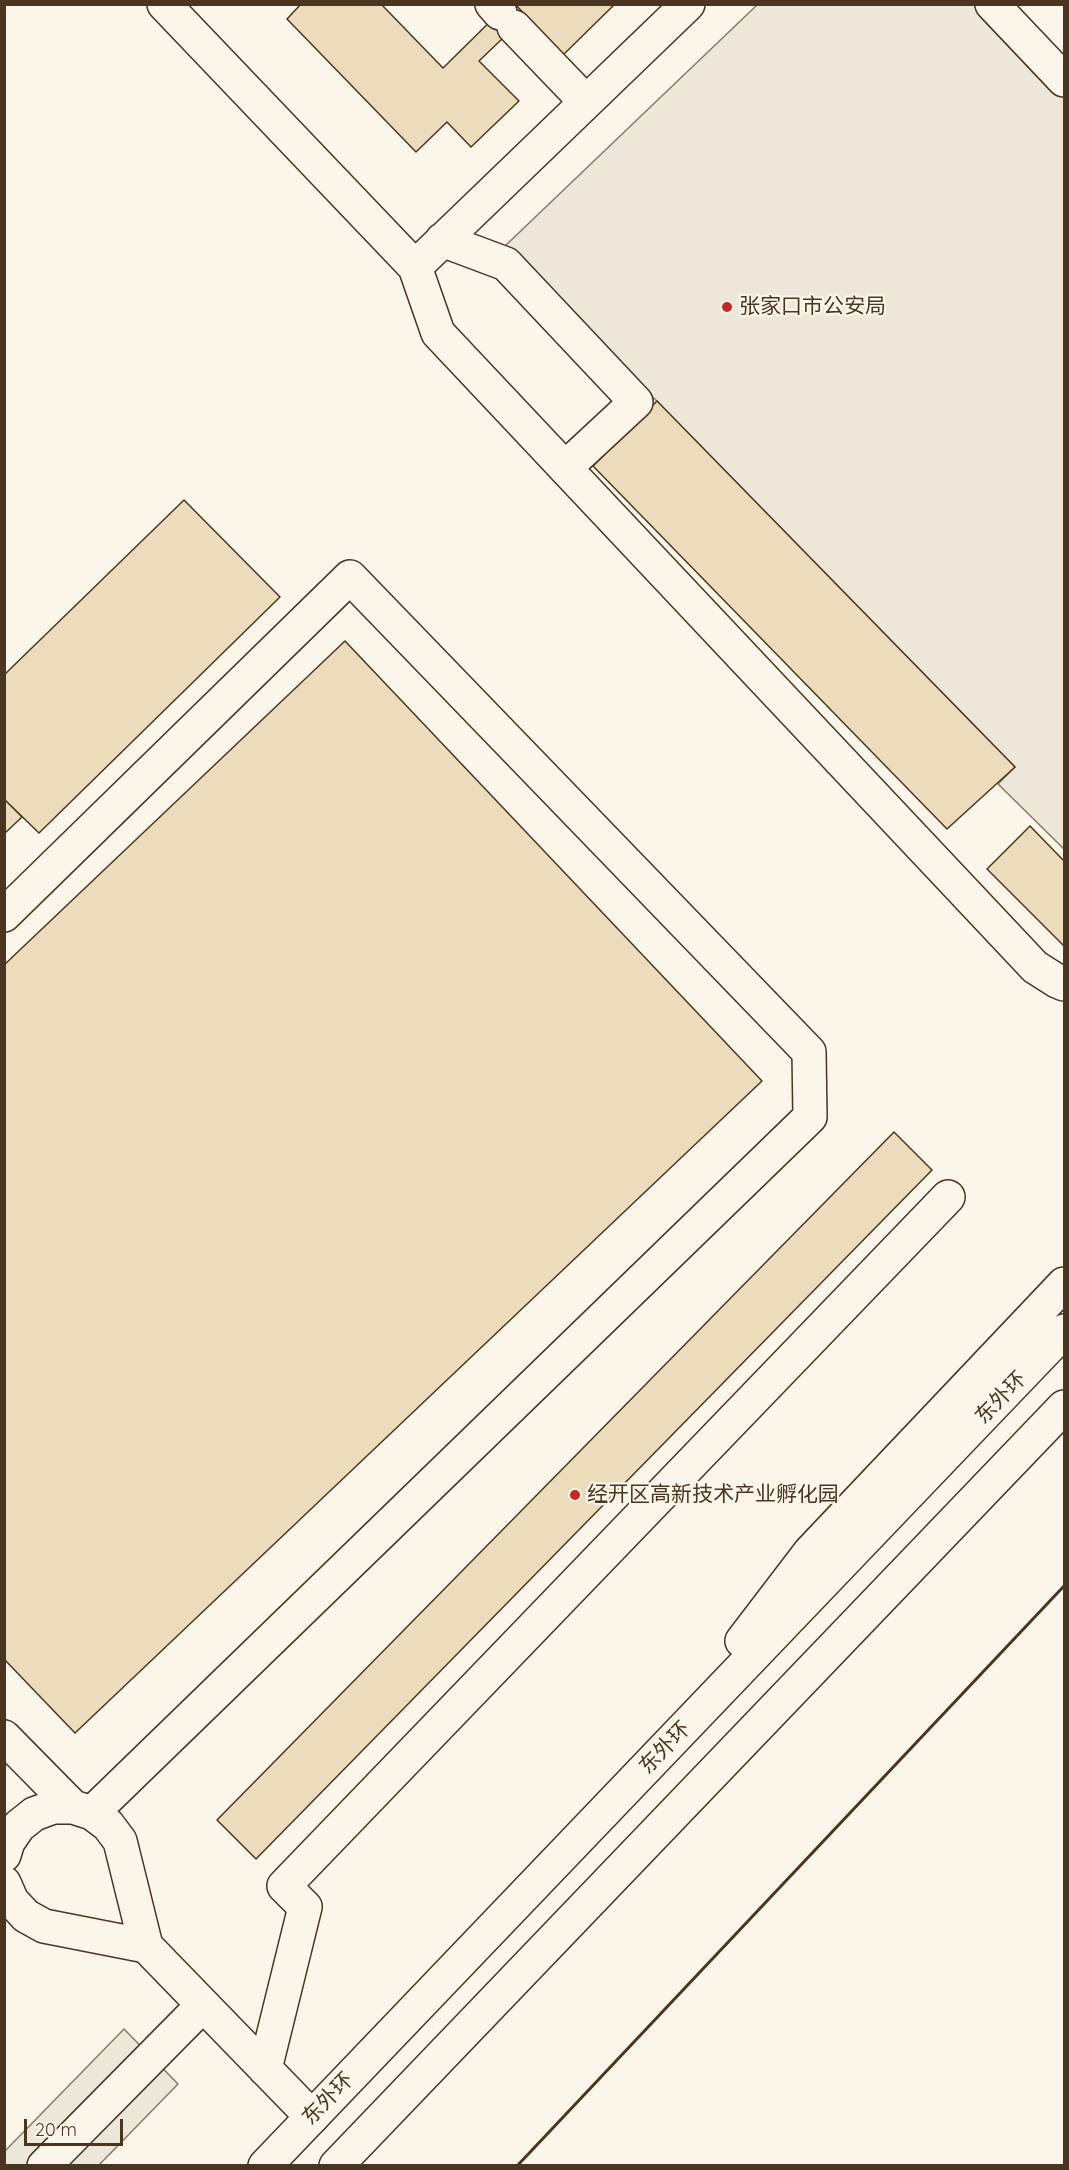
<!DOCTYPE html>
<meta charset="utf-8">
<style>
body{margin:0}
#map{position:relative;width:1069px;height:2170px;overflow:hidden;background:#fbf6e9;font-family:Quicksand,sans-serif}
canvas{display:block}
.frame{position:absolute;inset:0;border:6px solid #4a3520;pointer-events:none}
.scale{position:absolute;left:24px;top:2119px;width:99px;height:27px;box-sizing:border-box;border:3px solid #4a3520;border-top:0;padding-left:8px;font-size:18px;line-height:21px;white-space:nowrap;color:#4a3520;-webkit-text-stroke:4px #fbf6e9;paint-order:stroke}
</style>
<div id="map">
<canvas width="1069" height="2170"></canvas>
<div class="frame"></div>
<div class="scale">20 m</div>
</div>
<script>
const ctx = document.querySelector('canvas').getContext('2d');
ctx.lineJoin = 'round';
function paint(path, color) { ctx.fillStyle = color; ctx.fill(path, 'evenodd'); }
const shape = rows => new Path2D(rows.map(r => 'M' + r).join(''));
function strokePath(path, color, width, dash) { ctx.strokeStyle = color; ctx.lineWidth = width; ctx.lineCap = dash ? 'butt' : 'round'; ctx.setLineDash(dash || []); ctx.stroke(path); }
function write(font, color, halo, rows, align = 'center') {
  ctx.font = font + ' Quicksand,"Noto Sans SC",sans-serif'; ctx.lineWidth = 4.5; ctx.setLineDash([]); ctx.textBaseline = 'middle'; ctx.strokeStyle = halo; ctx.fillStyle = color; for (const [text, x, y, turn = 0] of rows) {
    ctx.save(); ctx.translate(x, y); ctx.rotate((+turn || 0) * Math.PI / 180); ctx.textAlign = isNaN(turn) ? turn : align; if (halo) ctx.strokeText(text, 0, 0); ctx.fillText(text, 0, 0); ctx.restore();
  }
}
const green = shape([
 [757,5,981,5,1064,91,1064,849,998,784,1015,767,505,246,757,5]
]);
const parking = shape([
 [124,2029,178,2084,99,2165,5,2165,4,2152,124,2029]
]);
const building = shape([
 [301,4,381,4,443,68,508,4,515,4,526,16,479,61,519,101,471,147,447,122,416,152,287,19,301,4],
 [515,4,615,4,563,55,515,4],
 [657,401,1015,767,947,829,593,466,657,401],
 [184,500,280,597,39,833,4,799,4,675,184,500],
 [345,641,762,1081,75,1733,4,1659,4,965,345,641],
 [4,799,22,817,4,834,4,799],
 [1030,826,1064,861,1064,946,987,869,1030,826],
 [894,1132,932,1170,256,1859,217,1820,894,1132]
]);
const tertiary = shape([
 [164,4,415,267,688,4],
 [492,4,500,13],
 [992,4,1064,80],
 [514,27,586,102],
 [442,240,506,264,636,402,565,468],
 [415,267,438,333,1035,967,1057,981,1064,984],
 [4,915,350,577,809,1052,810,1117,92,1813],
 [4,1737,73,1807],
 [4,1855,8,1842,19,1826,34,1814,53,1807,73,1807,92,1813,108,1825,120,1841,146,1946,312,2117],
 [4,1883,12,1901,26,1916,44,1926,146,1946],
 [265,2069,305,1907,284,1886,948,1197],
 [44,2166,203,2005]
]);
const primary = shape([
 [742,1641,810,1552,1064,1284],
 [265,2166,1064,1331],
 [336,2166,1064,1407]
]);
const wall = shape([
 [517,2166,1064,1586]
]);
const markers = [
 [727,307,6,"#c62828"],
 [575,1495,6,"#c62828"]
];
const poiNames = [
 ["张家口市公安局",739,307],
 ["经开区高新技术产业孵化园",587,1495]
];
const streetNames = [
 ["东外环",1001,1398,-46],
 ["东外环",665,1748,-46],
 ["东外环",328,2099,-46]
];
paint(green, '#ede6d9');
strokePath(green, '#887966', 1.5);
paint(parking, '#ede7d9');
strokePath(parking, '#887966', 1.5);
paint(building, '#ecdcbc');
strokePath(building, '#4a3520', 1.5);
strokePath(tertiary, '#4a3520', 36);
strokePath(primary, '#4a3520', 36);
strokePath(tertiary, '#fbf6e9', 33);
strokePath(primary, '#fbf6e9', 33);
strokePath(wall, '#4a3520', 3);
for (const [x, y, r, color] of markers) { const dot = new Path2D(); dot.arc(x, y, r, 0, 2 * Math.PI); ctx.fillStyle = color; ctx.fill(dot); strokePath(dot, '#fbf6e9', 2); }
write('21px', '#4a3520', '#fbf6e9', poiNames, 'left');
write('21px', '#4a3520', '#fbf6e9', streetNames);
</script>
